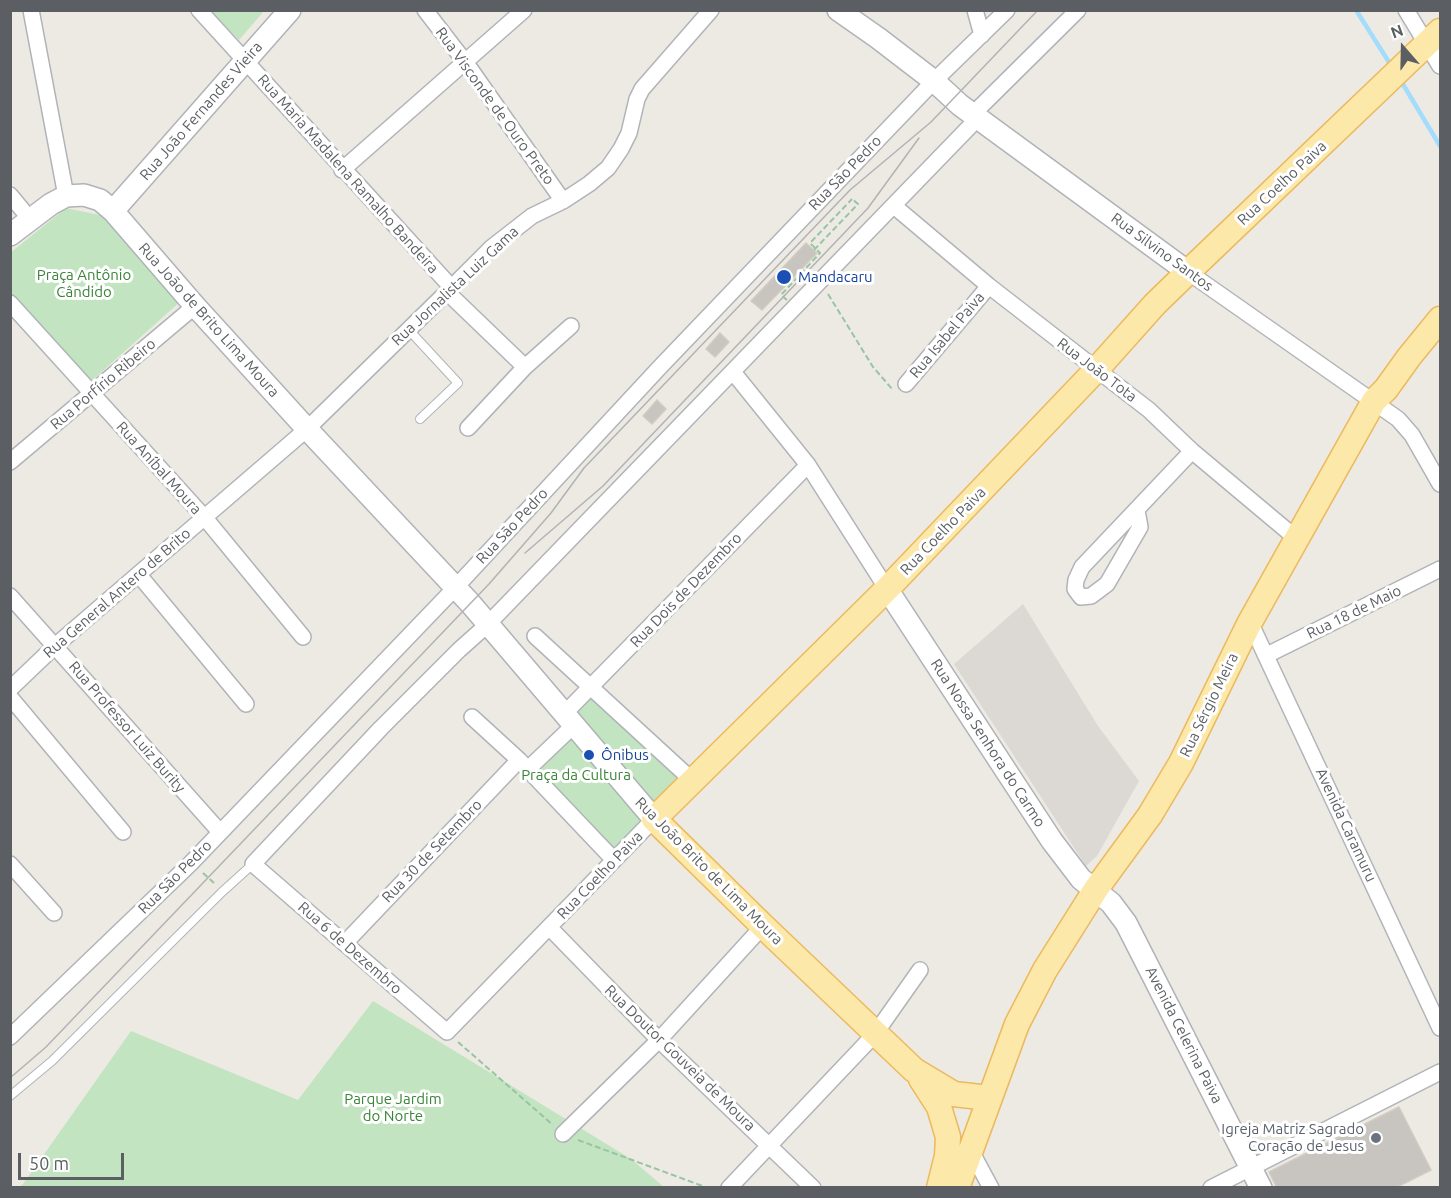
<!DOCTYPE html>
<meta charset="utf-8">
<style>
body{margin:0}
#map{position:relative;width:1451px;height:1198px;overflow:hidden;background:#edeae3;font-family:Ubuntu,sans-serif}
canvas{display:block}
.frame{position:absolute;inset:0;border:12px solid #5b5f63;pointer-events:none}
.north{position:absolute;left:1373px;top:18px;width:60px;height:60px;-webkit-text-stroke:4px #fff;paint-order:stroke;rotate:340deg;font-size:16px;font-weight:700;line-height:24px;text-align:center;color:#5b5f63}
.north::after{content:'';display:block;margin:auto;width:21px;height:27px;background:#5b5f63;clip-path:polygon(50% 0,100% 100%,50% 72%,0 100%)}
.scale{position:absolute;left:18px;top:1153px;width:106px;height:27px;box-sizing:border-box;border:3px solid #5b5f63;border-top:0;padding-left:8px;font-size:18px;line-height:21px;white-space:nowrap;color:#5b5f63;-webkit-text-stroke:4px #fff;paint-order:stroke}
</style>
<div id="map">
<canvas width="1451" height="1198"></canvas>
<div class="frame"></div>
<div class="north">N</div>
<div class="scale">50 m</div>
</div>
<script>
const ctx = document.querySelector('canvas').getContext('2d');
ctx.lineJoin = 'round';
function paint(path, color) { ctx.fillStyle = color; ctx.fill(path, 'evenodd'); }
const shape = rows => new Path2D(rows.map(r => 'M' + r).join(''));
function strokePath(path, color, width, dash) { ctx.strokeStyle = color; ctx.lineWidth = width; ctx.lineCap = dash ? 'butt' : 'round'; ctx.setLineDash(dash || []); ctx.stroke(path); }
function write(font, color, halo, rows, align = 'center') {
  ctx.font = font + ' Ubuntu,sans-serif'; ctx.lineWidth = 6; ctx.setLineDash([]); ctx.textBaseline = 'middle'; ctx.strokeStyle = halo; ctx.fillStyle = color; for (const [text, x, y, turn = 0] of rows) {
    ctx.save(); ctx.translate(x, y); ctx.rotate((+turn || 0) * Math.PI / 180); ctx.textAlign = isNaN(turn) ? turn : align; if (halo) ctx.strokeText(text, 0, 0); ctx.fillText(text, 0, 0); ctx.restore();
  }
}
const industrial = shape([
 [1023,604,1098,726,1139,781,1097,856,1086,866,954,664]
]);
const green = shape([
 [211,11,264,11,239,40],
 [66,208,109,217,181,301,88,384,11,295,10,253],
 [595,694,686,781,655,808,571,716],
 [566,729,645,818,616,850,531,762],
 [373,1001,631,1159,664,1187,18,1188,23,1184,131,1031,298,1100]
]);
const stream = shape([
 [1356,10,1392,67],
 [1401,81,1440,146]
]);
const building = shape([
 [806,243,817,253,762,310,751,301,806,243],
 [720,333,729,342,715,357,706,349,720,333],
 [657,400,666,409,652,424,643,416,657,400],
 [1399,1107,1431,1170,1395,1188,1277,1188,1269,1172,1399,1107]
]);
const path = shape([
 [814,250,858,204,852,199],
 [828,294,873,367,893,390],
 [203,873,214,883],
 [458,1042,553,1125],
 [578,1140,708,1188]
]);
const lane = shape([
 [408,329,458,383,420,419],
 [10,1096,52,1061,222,892,253,864]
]);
const street = shape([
 [31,10,66,196],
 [199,10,452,288],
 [425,10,466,63,563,201],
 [975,10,982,35],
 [1406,10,1440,66],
 [973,114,1078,10],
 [342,170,524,10],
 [10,195,30,219],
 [894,206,989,286,1149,410,1192,451,1297,539],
 [1188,272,1398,419,1412,435,1440,484],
 [447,292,525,367],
 [10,303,205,518,303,637],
 [733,372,808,465,887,589],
 [906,384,989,286],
 [468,428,525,367,571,326],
 [10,462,195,306],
 [1137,511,1140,527,1107,584,1091,596,1081,597,1075,589,1076,580,1082,567,1192,451],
 [139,575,246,704],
 [10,596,220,832],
 [1250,622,1440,1028],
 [535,636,693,781],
 [1267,655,1440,569],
 [10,689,55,646,307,429,447,292,491,248,532,216,563,201,589,184,608,168,621,149,629,133,637,99,642,89,711,10],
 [10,697,123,832],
 [564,714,808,465],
 [472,717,519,760,614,860],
 [528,769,573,726],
 [654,819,447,1032,253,864,381,728,459,650,487,625,978,118],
 [10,864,54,913],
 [549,927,659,1040,813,1188],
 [345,943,519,760],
 [10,1037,190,864,455,588,660,367,934,81,1007,10],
 [563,1134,659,1040,763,926],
 [970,1149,991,1188],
 [729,1188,875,1034,920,970],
 [1211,1188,1440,1072]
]);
const secondary = shape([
 [838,10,878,38,934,81,960,105,1188,272],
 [113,211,290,10],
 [10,235,51,204,66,196,84,195,100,200,113,211,195,306,307,429,470,603,654,819],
 [887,589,1052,841,1081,879,1111,903,1126,923,1261,1188]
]);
const primary = shape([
 [921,1079,939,1107,948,1137,947,1156,939,1188],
 [989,1098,954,1094,914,1070,763,926,654,819,887,589,1096,370,1155,304,1188,272,1440,31],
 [957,1188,1017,1024,1045,970,1096,889,1150,815,1181,763,1250,622,1374,401,1386,389,1409,357,1440,319]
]);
const tram = shape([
 [525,553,603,486,868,208,919,138],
 [10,1078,46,1047,489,584,551,513,584,468,850,190,931,122,1038,10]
]);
const pathBridge = shape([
 [787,300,781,295,820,253,810,243,852,199]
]);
const markers = [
 [784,277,8,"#1a4fb4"],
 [589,755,6,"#1a4fb4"],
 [1376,1138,6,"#6b7280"]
];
const streetNames = [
 ["Rua Visconde de Ouro Preto",495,106,54],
 ["Rua João Fernandes Vieira",201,111,-49],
 ["Rua São Pedro",845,173,-46],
 ["Rua Maria Madalena Ramalho Bandeira",348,174,48],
 ["Rua Coelho Paiva",1282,183,-43],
 ["Rua Silvino Santos",1162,252,36],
 ["Rua Jornalista Luiz Gama",455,286,-43],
 ["Rua João de Brito Lima Moura",209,320,48],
 ["Rua Isabel Paiva",947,335,-50],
 ["Rua João Tota",1097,370,37],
 ["Rua Porfírio Ribeiro",103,384,-40],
 ["Rua Aníbal Moura",159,468,48],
 ["Rua São Pedro",512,526,-47],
 ["Rua Coelho Paiva",943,531,-46],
 ["Rua Dois de Dezembro",686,590,-46],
 ["Rua General Antero de Brito",117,593,-41],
 ["Rua 18 de Maio",1354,612,-26],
 ["Rua Sérgio Meira",1209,705,-64],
 ["Rua Professor Luiz Burity",127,727,49],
 ["Rua Nossa Senhora do Carmo",988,743,57],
 ["Avenida Caramuru",1346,825,65],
 ["Rua 30 de Setembro",432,851,-46],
 ["Rua João Brito de Lima Moura",709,871,45],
 ["Rua Coelho Paiva",600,875,-46],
 ["Rua São Pedro",175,877,-45],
 ["Rua 6 de Dezembro",350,948,41],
 ["Avenida Celerina Paiva",1184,1035,63],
 ["Rua Doutor Gouveia de Moura",680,1058,44]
];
const parkNames = [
 ["Praça Antônio",84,275],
 ["Cândido",84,292],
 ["Praça da Cultura",576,775],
 ["Parque Jardim",393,1099],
 ["do Norte",393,1116]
];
const transitNames = [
 ["Mandacaru",798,277],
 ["Ônibus",601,755]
];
const worshipNames = [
 ["Igreja Matriz Sagrado",1364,1129],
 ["Coração de Jesus",1364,1146]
];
paint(industrial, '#dcd9d5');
paint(green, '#c2e4c0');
strokePath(stream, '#a4dcfc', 4.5);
paint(building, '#c8c5c0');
strokePath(building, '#d1cbc1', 1.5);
strokePath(lane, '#b0b4b8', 10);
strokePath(street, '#b0b4b8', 18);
strokePath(secondary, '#afb3b7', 24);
strokePath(primary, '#ecb95d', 27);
strokePath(path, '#99c4a3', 2, [6, 3]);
strokePath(lane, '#fff', 8);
strokePath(street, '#fff', 15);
strokePath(secondary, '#fff', 21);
strokePath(primary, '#fce8a9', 24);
strokePath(tram, '#b1b2b3', 1.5);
strokePath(pathBridge, '#99c4a3', 2, [6, 3]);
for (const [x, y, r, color] of markers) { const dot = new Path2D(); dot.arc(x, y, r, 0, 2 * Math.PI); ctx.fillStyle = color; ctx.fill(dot); strokePath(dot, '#fff', 2); }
write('15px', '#5b5f63', '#fff', streetNames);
write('15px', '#3a8438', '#fff', parkNames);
write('15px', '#164399', '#fff', transitNames, 'left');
write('15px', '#5b616d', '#fff', worshipNames, 'right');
</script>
